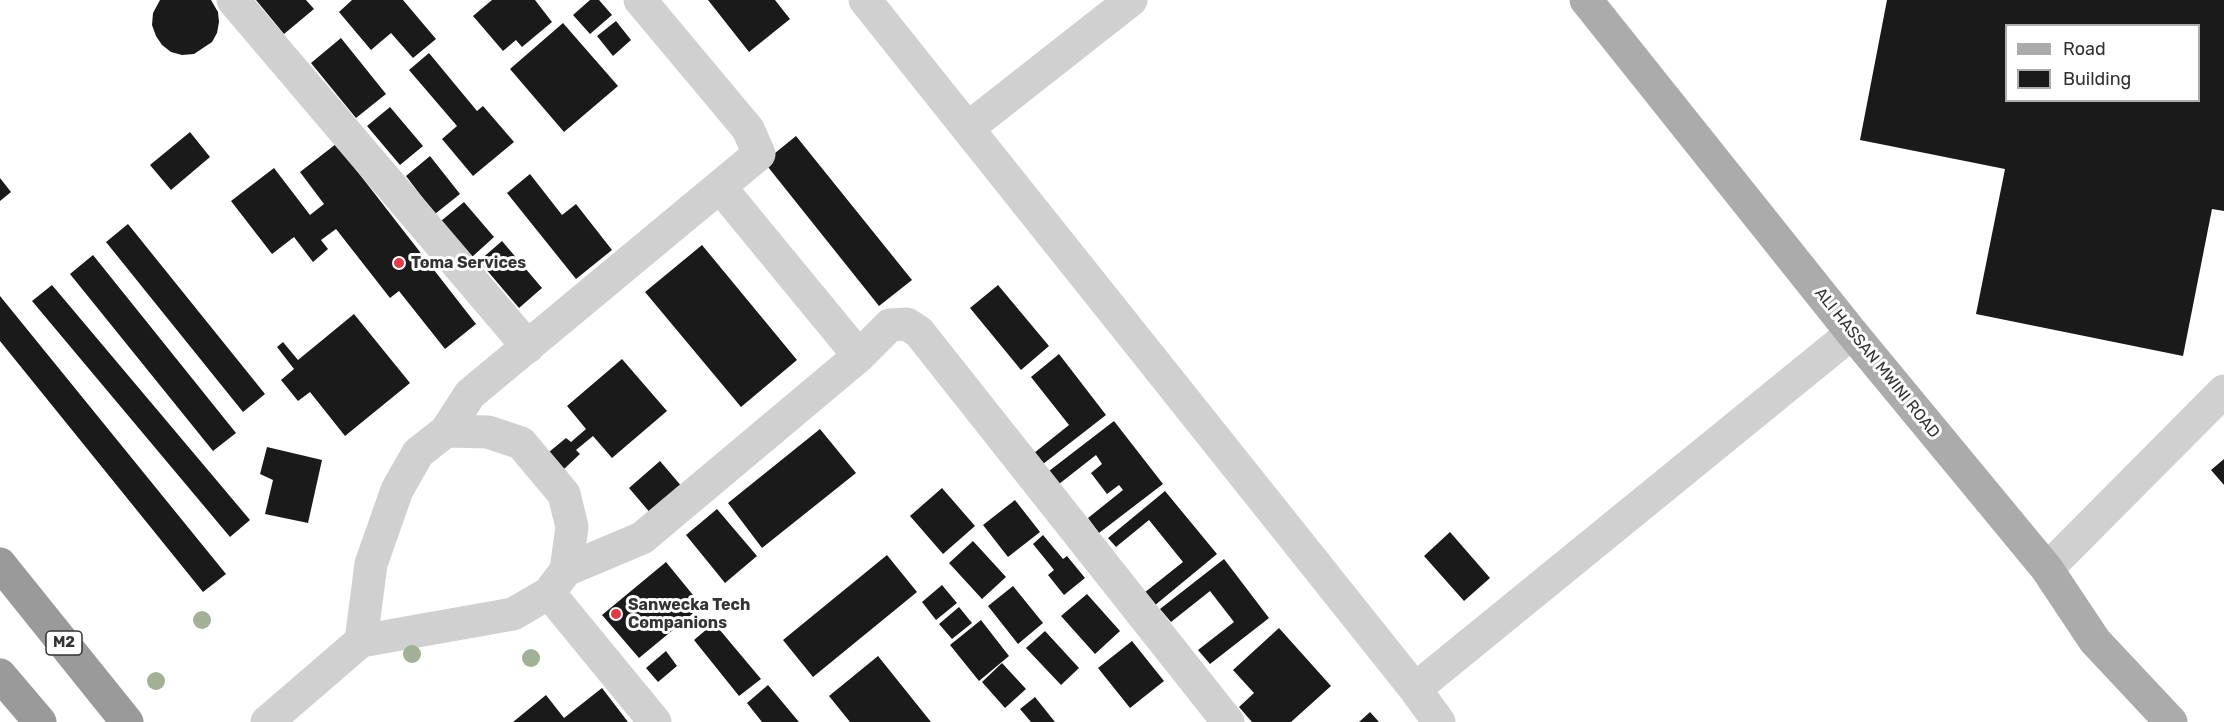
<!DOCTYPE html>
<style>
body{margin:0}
#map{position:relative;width:2224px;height:722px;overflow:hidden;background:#fff;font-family:Rubik,sans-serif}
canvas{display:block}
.legend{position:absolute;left:2005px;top:24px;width:195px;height:78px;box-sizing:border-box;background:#fff;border:2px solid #adadad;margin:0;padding:8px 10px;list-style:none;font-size:18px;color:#333}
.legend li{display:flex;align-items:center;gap:12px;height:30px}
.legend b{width:30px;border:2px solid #adadad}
</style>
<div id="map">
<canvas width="2224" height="722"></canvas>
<ul class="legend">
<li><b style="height:8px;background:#ababab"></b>Road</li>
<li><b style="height:16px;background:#1a1a1a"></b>Building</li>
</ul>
</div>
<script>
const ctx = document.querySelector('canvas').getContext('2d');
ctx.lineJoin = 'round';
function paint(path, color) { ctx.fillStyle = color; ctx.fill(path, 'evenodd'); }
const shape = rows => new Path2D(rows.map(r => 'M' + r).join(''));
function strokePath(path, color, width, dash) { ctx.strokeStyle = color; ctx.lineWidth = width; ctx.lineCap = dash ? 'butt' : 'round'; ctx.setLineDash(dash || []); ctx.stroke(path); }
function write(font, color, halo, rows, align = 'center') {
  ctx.font = font + ' Rubik,sans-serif'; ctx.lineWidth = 6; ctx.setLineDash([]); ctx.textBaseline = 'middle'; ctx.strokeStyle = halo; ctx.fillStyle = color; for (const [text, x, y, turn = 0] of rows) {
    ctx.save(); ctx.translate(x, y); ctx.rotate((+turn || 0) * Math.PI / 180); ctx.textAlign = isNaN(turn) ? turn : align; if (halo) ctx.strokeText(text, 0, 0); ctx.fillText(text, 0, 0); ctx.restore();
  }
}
const building = shape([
 [160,0,211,0,218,12,219,22,217,33,212,42,194,54,182,55,171,52,162,45,156,36,152,25,153,13],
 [256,0,306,0,314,9,284,34],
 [352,0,403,0,436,39,413,58,391,33,371,50,339,12],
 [492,0,535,0,552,22,522,47,516,40,503,51,473,16],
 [590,0,599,0,612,15,590,34,573,15],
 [708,0,775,0,790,19,749,52],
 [1887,0,2224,0,2224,211,2212,209,2183,356,1976,314,2005,169,1860,140],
 [2006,26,2198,26,2198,100,2006,100],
 [616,21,631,40,613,56,597,36],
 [563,23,618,86,564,132,510,69],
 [341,38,386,94,356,118,311,63],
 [429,53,477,111,483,106,514,142,473,176,442,139,457,126,409,70],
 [390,107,423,146,400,165,367,126],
 [190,132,210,157,171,190,150,165],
 [796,136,912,280,879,306,764,162],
 [336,144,476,324,445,349,399,291,390,298,336,229,321,240,328,249,313,262,294,237,272,254,231,201,274,168,310,215,324,204,300,172],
 [430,156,460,194,435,214,406,176],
 [530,174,562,215,576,204,612,250,576,279,507,193],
 [0,178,11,192,0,201],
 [464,202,494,237,472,257,441,221],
 [128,224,265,394,243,412,106,242],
 [502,241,542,288,519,308,479,261],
 [702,245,797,360,741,407,645,292],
 [93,255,236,433,213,451,70,274],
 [52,285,250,520,230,537,32,301],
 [998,285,1049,346,1021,370,970,308],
 [0,296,226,574,203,592,0,341],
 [354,314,410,383,345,436,310,392,298,401,281,380,294,369,277,347,283,342,298,360],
 [1059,354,1106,415,1043,464,1034,453,1069,425,1031,377],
 [622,359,667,411,612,458,593,436,576,450,580,454,564,469,549,452,566,438,571,442,586,429,567,406],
 [1114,421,1163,484,1099,533,1088,518,1123,490,1119,485,1107,494,1091,473,1102,464,1096,455,1059,484,1049,471],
 [820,429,856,473,762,548,728,503],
 [267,447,322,460,308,523,265,514,273,480,260,474],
 [2224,459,2224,485,2211,470],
 [660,461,683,488,652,515,629,488],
 [942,488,975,526,943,554,910,516],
 [1165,491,1217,554,1154,606,1144,593,1183,562,1149,520,1116,547,1108,538],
 [1015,500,1040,532,1008,557,983,525],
 [717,509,757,556,725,583,686,535],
 [1450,532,1490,578,1464,601,1424,556],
 [1043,535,1063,559,1067,556,1085,578,1064,595,1048,575,1054,570,1033,544],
 [973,541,1006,577,982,599,949,563],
 [887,555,917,592,813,677,783,640],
 [1224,559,1269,618,1210,664,1198,650,1234,622,1210,591,1171,622,1160,609],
 [666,562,702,606,639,658,602,615],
 [942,585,957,603,936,620,922,602],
 [1013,586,1043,623,1018,644,988,606],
 [1087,594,1120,631,1095,654,1061,616],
 [959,607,972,623,952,639,939,624],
 [981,620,1009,656,979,681,950,645],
 [714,623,761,679,739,696,694,640],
 [1279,628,1331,686,1291,722,1252,722,1239,707,1254,693,1233,670],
 [1045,631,1079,668,1061,685,1026,648],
 [1132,641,1164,681,1130,708,1098,668],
 [666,651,677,666,658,682,646,668],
 [878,656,931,722,850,722,829,696],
 [1002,663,1026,689,1005,708,982,682],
 [768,685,799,722,762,722,747,703],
 [602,688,628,722,513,722,546,695,564,718],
 [1035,697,1055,722,1031,722,1020,709],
 [1370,712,1379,722,1359,722]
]);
const minor = shape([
 [233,0,528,347],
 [865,0,1415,689,1439,722],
 [968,128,1131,0],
 [720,187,859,356],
 [446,431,470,394,759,154,748,129,640,0],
 [2047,569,2224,391],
 [566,570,642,538,859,356,890,325,907,324,919,332,1228,722],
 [549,593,655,722],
 [1415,689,1852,333],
 [267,722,361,641,513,614,549,593,566,570,572,527,564,494,521,443,488,432,446,431,418,453,397,490,371,564,361,641]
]);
const major = shape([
 [1586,0,1852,333,2047,569,2095,641,2171,722]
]);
const highway = shape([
 [0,564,127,722],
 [0,675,40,722]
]);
const trees = [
 [202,620],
 [412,654],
 [531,658],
 [156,681]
];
const markers = [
 [399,263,6,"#e63946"],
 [616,614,6,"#e63946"]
];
const shields = [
 [64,643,36]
];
const shieldNames = [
 ["M2",64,643]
];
const poiNames = [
 ["Toma Services",411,263],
 ["Sanwecka Tech",628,605],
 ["Companions",628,623]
];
const streetNames = [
 ["ALI HASSAN MWINI ROAD",1877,363,51]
];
paint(building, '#1a1a1a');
strokePath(minor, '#d0d0d0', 33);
strokePath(major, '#ababab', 33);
strokePath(highway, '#9a9a9a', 33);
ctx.fillStyle = '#a2b095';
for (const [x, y] of trees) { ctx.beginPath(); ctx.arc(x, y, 9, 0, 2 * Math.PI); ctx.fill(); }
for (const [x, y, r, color] of markers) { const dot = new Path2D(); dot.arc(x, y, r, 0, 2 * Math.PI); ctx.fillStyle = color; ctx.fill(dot); strokePath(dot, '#fff', 2); }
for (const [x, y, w] of shields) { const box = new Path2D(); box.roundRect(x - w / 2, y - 12, w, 24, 4.5); ctx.fillStyle = '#fff'; ctx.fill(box); strokePath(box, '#333', 1.5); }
write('bold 15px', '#333', null, shieldNames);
write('bold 16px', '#333', '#fff', poiNames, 'left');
write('16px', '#333', '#fff', streetNames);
</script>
